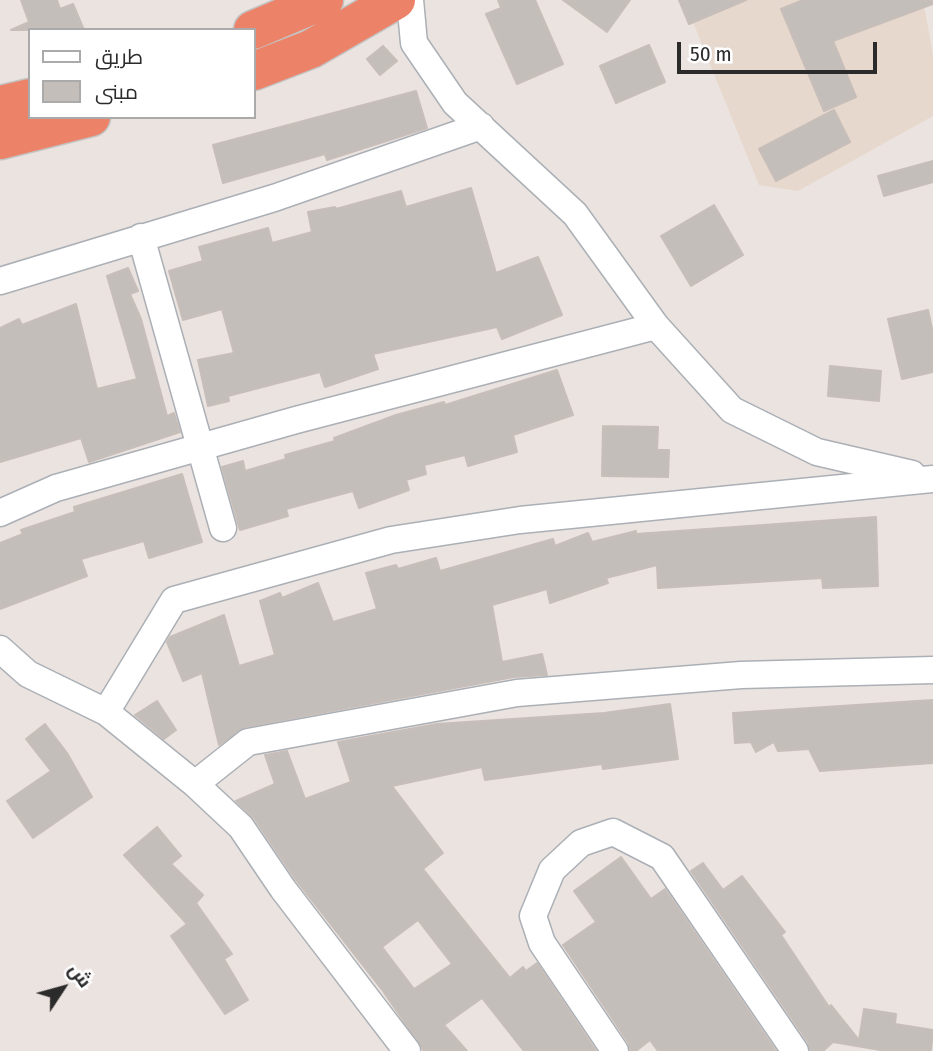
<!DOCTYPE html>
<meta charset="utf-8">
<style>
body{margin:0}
#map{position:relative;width:933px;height:1051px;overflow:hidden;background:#ebe3df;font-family:"Fira Sans Condensed",Cairo,sans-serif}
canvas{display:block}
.legend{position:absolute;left:28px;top:28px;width:228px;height:91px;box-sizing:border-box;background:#fff;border:2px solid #aaa;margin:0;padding:9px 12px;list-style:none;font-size:21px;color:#2b2b2b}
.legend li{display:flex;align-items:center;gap:14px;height:35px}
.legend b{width:35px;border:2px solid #aaa}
.north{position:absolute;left:28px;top:953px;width:70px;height:70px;-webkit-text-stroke:5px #fff;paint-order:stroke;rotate:54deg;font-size:19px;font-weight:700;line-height:28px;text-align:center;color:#2b2b2b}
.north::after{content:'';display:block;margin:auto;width:24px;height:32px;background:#2b2b2b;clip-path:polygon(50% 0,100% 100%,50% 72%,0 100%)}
.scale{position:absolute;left:677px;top:42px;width:200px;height:32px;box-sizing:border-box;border:4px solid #2b2b2b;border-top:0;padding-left:9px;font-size:21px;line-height:24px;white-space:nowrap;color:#2b2b2b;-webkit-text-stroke:5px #fff;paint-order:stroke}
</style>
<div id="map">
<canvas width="933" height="1051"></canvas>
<ul class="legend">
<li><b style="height:9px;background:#fff"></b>طريق</li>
<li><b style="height:19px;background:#c4beba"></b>مبنى</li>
</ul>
<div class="north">ش</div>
<div class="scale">50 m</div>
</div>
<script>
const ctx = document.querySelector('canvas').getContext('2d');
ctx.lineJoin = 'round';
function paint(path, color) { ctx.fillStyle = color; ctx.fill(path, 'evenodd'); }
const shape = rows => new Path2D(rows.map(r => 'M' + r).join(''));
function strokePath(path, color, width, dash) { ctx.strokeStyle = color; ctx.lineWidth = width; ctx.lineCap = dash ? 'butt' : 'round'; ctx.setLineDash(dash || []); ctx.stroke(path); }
const education = shape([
 [684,0,923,0,933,55,933,116,798,191,759,185]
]);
const building = shape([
 [21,0,57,0,60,9,73,4,84,30,11,30,29,22,21,0],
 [498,0,535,0,563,64,517,84,486,14,501,8,498,0],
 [563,0,630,0,607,32,563,0],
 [679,0,746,0,689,24,679,0],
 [803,0,933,0,933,4,833,41,856,97,824,111,781,9,803,0],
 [649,45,665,82,616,103,600,66,649,45],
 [383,46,397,61,380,75,367,59,383,46],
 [416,91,427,128,327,160,325,154,223,183,213,145,416,91],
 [834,110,850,142,776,181,759,149,834,110],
 [933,161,933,182,884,196,878,176,933,161],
 [471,188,496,273,538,257,562,315,502,339,497,327,373,354,378,369,325,387,320,372,228,396,229,401,208,406,198,360,234,353,222,309,183,320,169,271,203,261,199,247,268,228,272,243,312,232,308,212,335,207,336,209,401,191,406,207,471,188],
 [714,205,743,255,691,286,661,236,714,205],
 [128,268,138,291,130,294,141,319,167,416,174,413,180,432,89,462,81,438,0,462,0,328,19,319,22,325,76,304,97,389,137,379,107,276,128,268],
 [928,310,933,333,933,372,902,379,888,319,928,310],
 [830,366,881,371,879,401,828,396,830,366],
 [557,370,573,415,513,435,517,452,468,466,465,455,424,465,426,474,406,480,409,490,359,508,353,491,286,509,288,516,240,530,222,467,243,461,245,471,286,459,285,455,335,441,334,438,396,415,444,402,445,405,557,370],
 [603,426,658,427,657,450,669,450,668,477,602,476,603,426],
 [182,474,202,542,149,558,144,541,81,559,87,576,0,609,0,543,23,534,21,530,75,512,74,507,182,474],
 [876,517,878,586,823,588,822,578,658,588,657,565,606,578,608,583,550,603,547,589,492,605,502,662,542,654,547,675,514,677,245,727,219,745,202,673,183,681,167,642,170,637,224,615,239,666,275,655,260,601,280,593,282,598,318,583,333,622,377,609,366,573,396,565,398,569,436,558,440,571,553,539,555,546,588,533,592,542,636,531,636,534,876,517],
 [933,700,933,763,820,771,809,749,778,751,774,742,756,752,751,742,735,743,733,713,933,700],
 [157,701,176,730,164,739,135,715,157,701],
 [670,704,678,759,603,769,602,764,485,780,482,767,392,786,443,853,423,869,442,893,510,978,523,967,526,971,537,963,596,1051,524,1051,482,998,444,1025,467,1051,424,1051,383,991,296,880,254,818,236,801,275,784,265,755,287,751,305,799,351,782,338,742,437,724,604,713,670,704],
 [418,920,452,964,414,989,382,947,418,920],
 [45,724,67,753,92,797,33,838,7,801,51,771,26,739,45,724],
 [157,827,181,856,171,864,203,895,196,903,232,954,224,959,248,1000,225,1014,171,936,187,924,124,855,157,827],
 [621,857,651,899,665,889,776,1051,658,1051,650,1040,636,1051,631,1051,628,1042,563,945,596,922,574,891,621,857],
 [703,863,723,890,742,876,785,932,781,935,829,1007,831,1005,859,1040,864,1009,896,1014,895,1024,933,1030,931,1051,886,1051,833,1042,823,1051,811,1051,808,1042,691,871,703,863]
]);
const minor = shape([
 [410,0,414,43,455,103,575,214,656,326,732,410,817,452,912,474],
 [141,237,223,528],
 [0,281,274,198,481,126],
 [0,513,56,488,296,420,656,326],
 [0,649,28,674,106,712,195,784,241,827,283,889,407,1051],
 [106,712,174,600,391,540,520,520,933,479],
 [195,784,248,742,517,693,741,675,933,670],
 [615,1051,542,943,533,916,552,870,581,843,613,832,662,857,795,1051]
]);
const highway = shape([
 [253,30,324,0],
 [254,71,311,49,396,0],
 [0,105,30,98],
 [0,140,91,117]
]);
paint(education, '#e7d8ce');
paint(building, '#c4beba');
strokePath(building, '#c7beb9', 2);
strokePath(minor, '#abb0b6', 29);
strokePath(highway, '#c4c4c4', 41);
strokePath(minor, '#fff', 26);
strokePath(highway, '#ec8369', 38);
</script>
